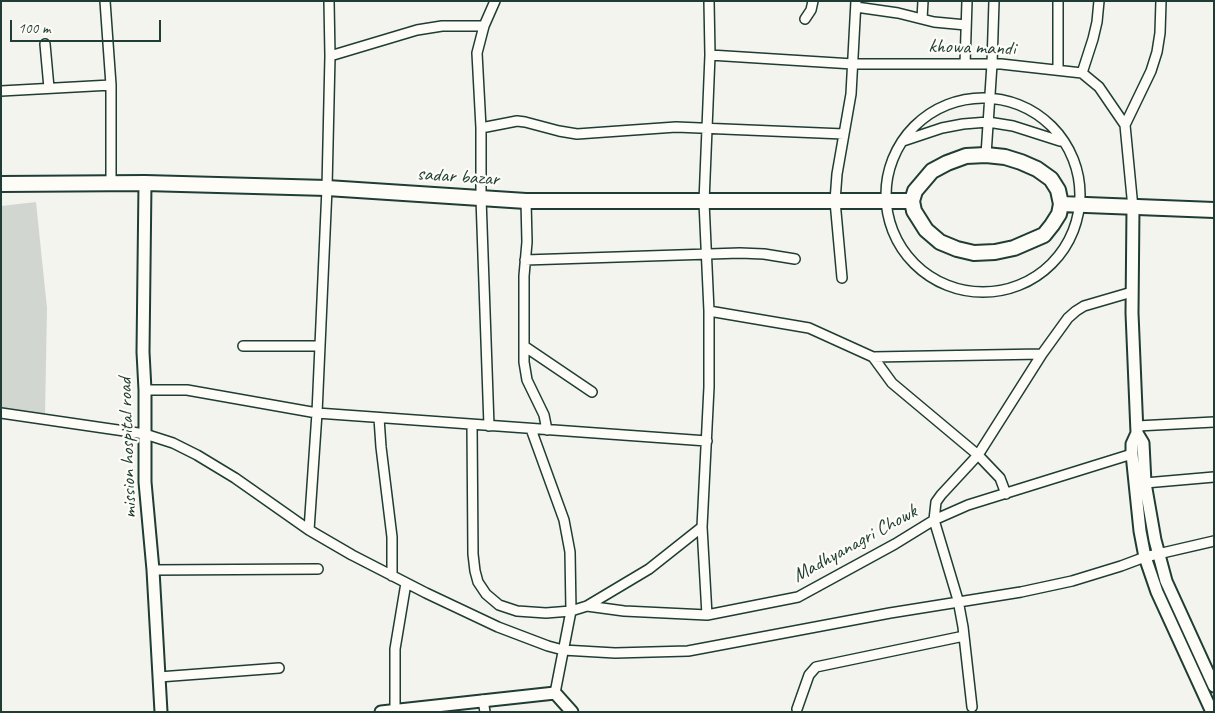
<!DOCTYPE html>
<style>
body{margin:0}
#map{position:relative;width:1215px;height:713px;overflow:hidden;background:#f4f4ef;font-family:Caveat,sans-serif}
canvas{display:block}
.frame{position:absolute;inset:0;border:2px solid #1f3d34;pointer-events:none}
.scale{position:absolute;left:10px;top:20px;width:151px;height:22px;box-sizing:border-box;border:2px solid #1f3d34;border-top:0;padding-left:6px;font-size:15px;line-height:18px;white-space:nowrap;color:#1f3d34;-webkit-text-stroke:4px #fdfcf7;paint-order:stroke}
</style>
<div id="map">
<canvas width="1215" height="713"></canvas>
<div class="frame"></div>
<div class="scale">100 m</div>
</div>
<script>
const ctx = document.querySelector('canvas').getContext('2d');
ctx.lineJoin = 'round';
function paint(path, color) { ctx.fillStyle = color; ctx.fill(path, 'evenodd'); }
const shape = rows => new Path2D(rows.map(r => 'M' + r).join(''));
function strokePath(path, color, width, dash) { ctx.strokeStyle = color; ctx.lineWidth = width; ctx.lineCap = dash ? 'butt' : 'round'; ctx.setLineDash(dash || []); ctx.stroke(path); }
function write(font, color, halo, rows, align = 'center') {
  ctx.font = font + ' Caveat,sans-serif'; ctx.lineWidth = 4.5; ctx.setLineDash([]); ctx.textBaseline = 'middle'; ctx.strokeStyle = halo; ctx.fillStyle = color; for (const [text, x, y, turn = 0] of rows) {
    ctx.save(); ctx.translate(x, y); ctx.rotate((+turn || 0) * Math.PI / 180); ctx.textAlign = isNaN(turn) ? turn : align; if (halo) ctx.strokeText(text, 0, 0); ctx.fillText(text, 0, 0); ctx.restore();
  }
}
const green = shape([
 [36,202,47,308,45,417,1,415,1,206]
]);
const minor = shape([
 [105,1,111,85,111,183],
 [856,7,898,13,934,22,966,25],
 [805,19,811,10,813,1],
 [922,19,923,1],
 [45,44,49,88],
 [710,55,853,64,1001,64,1082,73,1099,87,1125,125,1133,208],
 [330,56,417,30,442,26,484,26],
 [965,64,967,1],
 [1058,70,1058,1],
 [1082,73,1093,39,1097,22,1099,1],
 [1,91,111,85],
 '886 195a97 97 0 1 1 194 0a97 97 0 1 1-194 0Z',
 [1125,125,1151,71,1157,52,1160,33,1161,1],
 [481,128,517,121,525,122,559,131,577,134,676,127,844,134],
 [903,141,942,128,963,124,988,122,1013,126,1060,141],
 [986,155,992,64,994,1],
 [526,201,527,242,524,276,524,362,527,380,544,415,547,430],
 [525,260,740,253,764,254,795,259],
 [842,278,835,201,837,174,851,94,856,1],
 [709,311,809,328,873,357,892,383,978,455,1000,478,1006,494],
 [243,346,320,346],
 [524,346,592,392],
 [873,357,1042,354],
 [145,390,187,390,317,413,707,441],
 [1,413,145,434,173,443,197,455,235,478,309,530,352,555,426,593,498,627,548,646,563,650,615,653,688,651,890,613,1021,592,1072,581,1121,566,1145,557,1214,541],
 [379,418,381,447,392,537,392,576],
 [472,425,473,554,475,571,478,582,486,594,499,605,517,611,546,613,571,611,570,552,564,520,531,429],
 [489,426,481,198,481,128,477,53,484,26,495,1],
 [1137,426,1214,422],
 [1145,483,1214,477],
 [309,530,317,413,327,188,330,56,329,1],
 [153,570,318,569],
 [587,606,624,611,707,615,798,597,895,544,934,520,968,505,1132,454],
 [707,615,702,527,709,387,709,311,704,202,710,55,709,1],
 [159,677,279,668],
 [555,693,571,611,587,606,649,569,702,527],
 [483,700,485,712],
 [972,707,963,627,958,600,934,520,936,502,941,495,978,455,1042,354,1068,318,1076,311,1084,306,1132,292],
 [797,709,809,675,816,667,964,636],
 [395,710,395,649,406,583]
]);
const tertiary = shape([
 [145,183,143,352,145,390,145,482,153,570,161,712],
 [1133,208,1132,313,1137,433,1143,443,1145,483,1155,540,1166,581,1214,686],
 [1137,433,1132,444,1132,454,1140,531,1145,557,1157,592,1212,712],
 [381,712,555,693,572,712]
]);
const primary = shape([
 [986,155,1005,157,1021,162,1037,169,1051,179,1058,190,1061,204,1059,214,1052,225,1044,235,1014,248,995,252,974,253,957,249,940,242,926,230,914,211,912,201,915,191,932,171,947,163,966,156,986,155],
 [1,184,145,183,327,188,526,201,912,201],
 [1061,204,1214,210]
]);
const streetNames = [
 ["khowa mandi",972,48,2],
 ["sadar bazar",458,177,4],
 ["mission hospital road",128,448,-92],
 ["Madhyanagri Chowk",855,544,-29]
];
paint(green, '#d1d6d1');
strokePath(minor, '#1f3d34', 12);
strokePath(tertiary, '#1f3d34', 15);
strokePath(primary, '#1f3d34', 18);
strokePath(minor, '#fdfcf7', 9);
strokePath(tertiary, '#fdfcf7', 11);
strokePath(primary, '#fdfcf7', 14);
write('20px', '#1f3d34', '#fdfcf7', streetNames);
</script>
